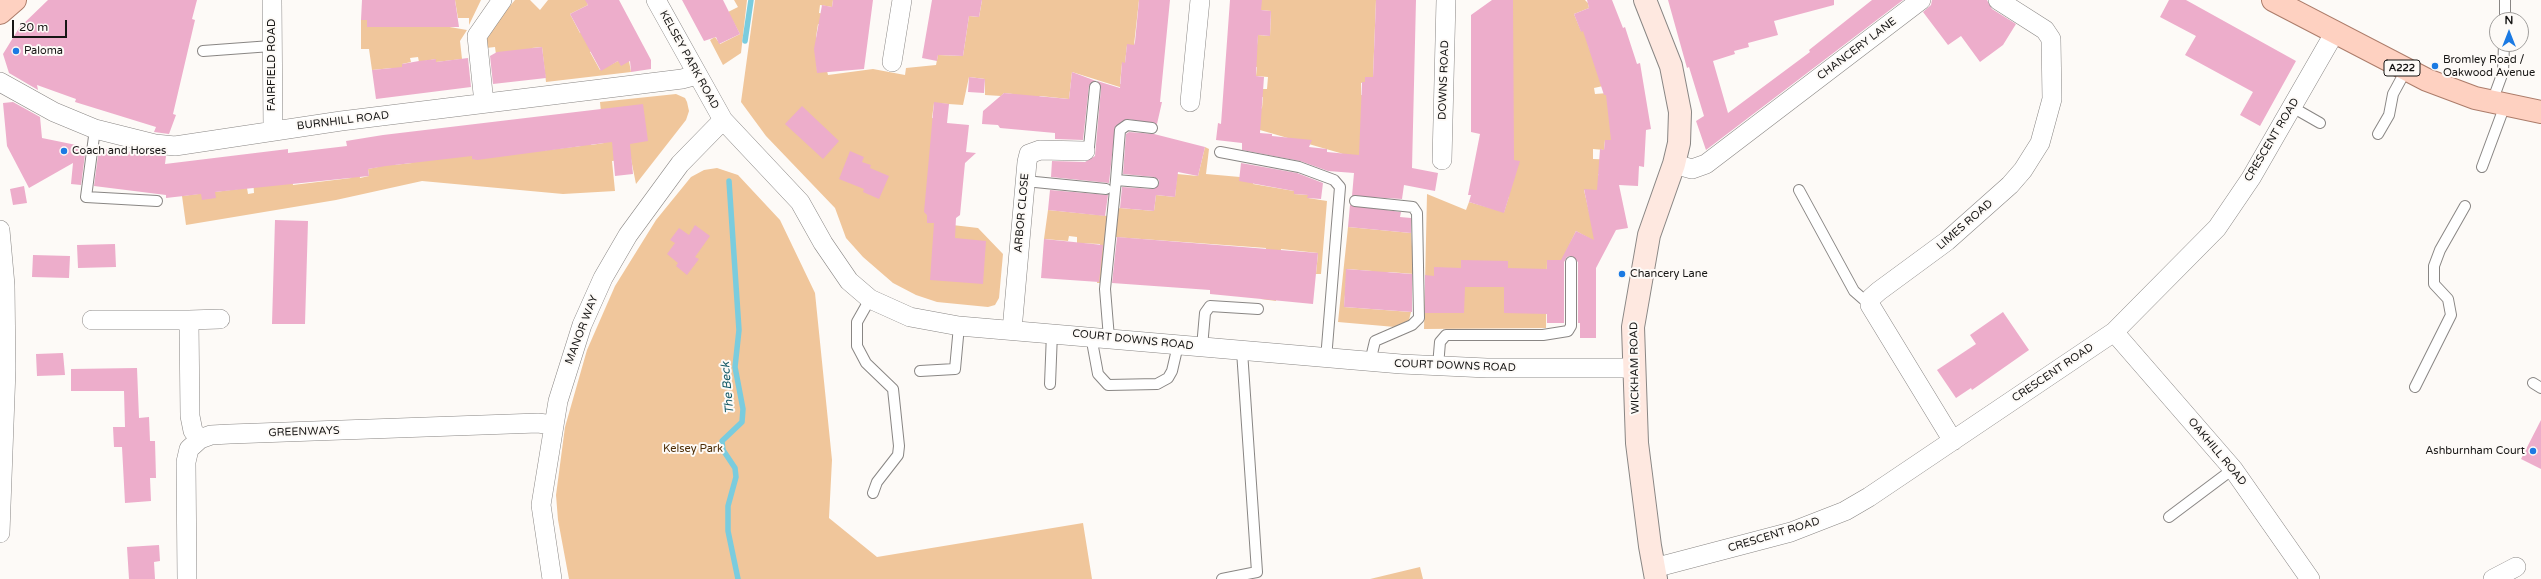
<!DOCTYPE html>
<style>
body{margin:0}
#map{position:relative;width:2541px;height:579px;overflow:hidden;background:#fdfaf7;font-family:"Varela Round",sans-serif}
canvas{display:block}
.north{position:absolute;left:2489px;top:12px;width:40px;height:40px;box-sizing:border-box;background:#fdfaf7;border:1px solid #a19f9d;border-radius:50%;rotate:0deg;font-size:11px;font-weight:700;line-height:16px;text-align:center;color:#171615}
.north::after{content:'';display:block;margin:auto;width:14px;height:18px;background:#1b7ae3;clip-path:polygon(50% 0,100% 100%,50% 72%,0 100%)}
.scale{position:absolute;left:12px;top:20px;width:55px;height:18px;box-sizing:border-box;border:2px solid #171615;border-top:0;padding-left:5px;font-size:12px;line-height:14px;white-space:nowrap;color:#171615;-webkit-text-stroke:3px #fdfaf7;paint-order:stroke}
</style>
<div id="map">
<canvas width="2541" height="579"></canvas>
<div class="north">N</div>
<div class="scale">20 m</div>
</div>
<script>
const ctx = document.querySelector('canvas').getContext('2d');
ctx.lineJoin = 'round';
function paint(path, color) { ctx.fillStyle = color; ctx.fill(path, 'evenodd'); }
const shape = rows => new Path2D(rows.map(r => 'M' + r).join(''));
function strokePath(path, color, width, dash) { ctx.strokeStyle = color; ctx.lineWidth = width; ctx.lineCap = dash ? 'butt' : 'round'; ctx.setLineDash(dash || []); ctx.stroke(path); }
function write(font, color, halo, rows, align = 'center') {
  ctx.font = font + ' "Varela Round",sans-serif'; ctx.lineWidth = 4; ctx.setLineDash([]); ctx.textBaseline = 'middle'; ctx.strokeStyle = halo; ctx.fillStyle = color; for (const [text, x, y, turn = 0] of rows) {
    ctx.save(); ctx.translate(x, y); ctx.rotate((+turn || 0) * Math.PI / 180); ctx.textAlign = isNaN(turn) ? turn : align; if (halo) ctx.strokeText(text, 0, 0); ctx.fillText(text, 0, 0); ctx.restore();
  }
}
const green = shape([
 [455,0,481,0,469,25,469,18,458,18],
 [515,0,530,0,540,10,548,0,586,0,588,5,570,14,580,33,598,24,608,42,590,52,600,70,618,61,629,61,631,72,546,82,542,47,532,48,533,57,497,62,495,47,486,48,486,34],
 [734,0,747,0,741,53,723,65,710,40,715,37,720,44,740,34,728,12,738,7],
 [755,0,833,0,832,7,820,5,819,13,831,15,829,26,818,24,816,37,817,72,827,71,828,75,873,69,905,75,906,68,936,65,938,55,963,56,969,16,979,17,982,0,1139,0,1134,45,1127,45,1125,63,1122,63,1120,84,1145,86,1145,95,1072,72,1069,99,1040,96,1036,99,1022,95,1018,98,1013,94,1004,93,1001,96,985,95,985,79,969,77,963,105,934,103,932,118,937,119,927,222,978,228,1003,254,999,298,995,305,988,307,937,302,916,295,893,283,863,257,846,238,835,208,766,136,741,102],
 [1258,0,1376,0,1373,77,1366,77,1365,82,1361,83,1361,95,1372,95,1369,169,1354,158,1340,153,1239,124,1262,108,1263,97,1254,96,1255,89,1267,89,1268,77,1256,76,1257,67,1239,66,1256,56,1258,35,1270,36,1271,11,1251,9],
 [1513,0,1585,0,1588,3,1589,8,1574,14,1581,31,1596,26,1603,40,1588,45,1603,86,1594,88,1595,94,1621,92,1622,141,1605,140,1604,150,1593,149,1593,159,1620,160,1614,175,1598,174,1599,190,1584,190,1596,242,1576,231,1562,260,1547,260,1546,328,1424,329,1427,194,1466,210,1469,202,1504,212,1509,196],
 [361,20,367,20,367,27,409,27,409,20,467,30,460,41,462,59,436,62,436,59,419,62,418,57,410,58,411,62,402,64,403,73,392,68,372,70,369,49,361,49],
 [676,94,685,98,687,102,689,111,686,120,636,184,631,159,612,161,615,191,563,194,422,181,336,200,186,225,182,196,247,188,248,194,254,193,253,178,291,173,293,185,351,178,358,163,360,178,369,176,368,169,378,167,392,159,393,165,412,163,411,156,472,156,472,159,581,146,590,133,591,145,604,143,600,102],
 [1205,147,1209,149,1206,174,1240,177,1253,182,1253,184,1294,191,1294,194,1308,195,1308,198,1327,201,1321,274,1316,274,1318,253,1281,249,1276,301,1261,299,1266,248,1114,237,1116,210,1120,208,1154,211,1156,195,1175,197,1177,174,1198,176],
 [717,168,738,175,780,220,815,293,832,460,829,518,877,557,1083,523,1092,579,569,579,558,520,556,495,565,427,587,350,615,286,656,220,691,177,704,170],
 [1048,210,1108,216,1101,283,1097,283,1100,244,1077,243,1077,237,1069,236,1068,241,1044,239],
 [1348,227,1411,233,1414,274,1389,272,1372,276,1372,271,1347,269,1344,307,1411,312,1409,320,1405,324,1395,327,1338,322],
 [1420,567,1423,579,1370,579]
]);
const stream = shape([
 [745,41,751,0],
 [729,181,739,330,735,367,743,409,742,422,722,441,723,450,735,468,736,477,728,506,728,531,738,579]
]);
const building = shape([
 [48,0,197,0,192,19,195,20,173,114,176,115,169,134,154,132,156,127,75,102,76,99,37,85,38,90,9,73,3,54,19,28],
 [362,0,455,0,459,27,367,27,367,20,361,20],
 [585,0,619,0,651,60,651,69,631,72,630,61,621,66,618,61,601,71,570,14,588,5],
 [682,0,723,0,740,34,719,44,716,37,704,41],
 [833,0,873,0,864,69,817,73,814,49,822,5,832,7],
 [932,0,982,0,979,17,969,16,963,56,938,55,937,61,922,58],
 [1139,0,1170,0,1160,102,1162,102,1157,124,1127,119,1115,127,1109,183,1051,177,1052,161,1085,162,1095,156,1101,88,1097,81,1120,88,1122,62,1125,63,1127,44,1134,45,1135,42],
 [1230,0,1262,0,1261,10,1271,11,1270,36,1258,35,1256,76,1264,77,1260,133,1272,134,1272,136,1312,140,1309,147,1327,149,1327,152,1359,155,1362,82,1365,82,1365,77,1373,77,1376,0,1416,0,1412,168,1438,173,1435,191,1404,185,1402,199,1352,196,1354,173,1328,171,1300,161,1242,150,1242,143,1216,140,1218,123,1221,124],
 [1492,0,1513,0,1514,160,1520,161,1504,213,1469,202,1471,195,1468,195,1480,134,1471,132,1471,15],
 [1587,0,1612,0,1623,28,1625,27,1637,64,1640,63,1651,129,1646,130,1644,167,1639,166,1638,186,1619,185,1628,228,1616,230,1596,268,1596,338,1580,338,1580,323,1578,323,1578,262,1571,256,1567,257,1564,262,1564,323,1547,323,1547,314,1504,313,1504,287,1465,287,1464,313,1425,313,1425,275,1434,276,1434,267,1461,268,1461,260,1508,261,1508,268,1547,269,1547,260,1561,260,1576,231,1594,240,1584,189,1597,190,1600,149,1604,150,1605,140,1611,140,1606,95,1604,95,1583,31,1581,32,1574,14,1589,8],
 [1668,0,1834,0,1834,5,1774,21,1778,35,1748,43,1749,47,1734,51,1735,54,1713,61,1728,113,1810,52,1809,50,1872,0,1903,0,1706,150,1696,121,1704,116,1689,67,1687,68],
 [1932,0,1987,0,1992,9,2016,24,2003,45,1980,62,1961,36,1948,45,1923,12,1931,5],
 [2169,0,2186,0,2296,61,2260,126,2240,115,2253,92,2185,55,2196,36,2160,17],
 [542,47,546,78,493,84,490,56,497,52],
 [468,58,471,87,376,99,372,70,402,67,402,64,419,61,436,59,436,62],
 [1072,72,1096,81,1089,86,1083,140,1055,139,1055,133,1000,128,998,125,982,124,983,111,1004,93,1069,99],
 [969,77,985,79,984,93,968,92],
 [13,102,40,117,42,138,86,147,81,185,71,184,73,163,29,188,7,146,3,103],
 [934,102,949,104,947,123,969,125,966,152,976,153,965,163,960,215,956,218,955,238,986,241,983,284,930,280,934,223,927,223,927,215,924,212],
 [643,104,648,141,630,144,633,174,615,176,612,142,477,160,472,159,472,156,386,166,368,169,369,176,215,192,216,198,202,200,201,194,166,198,166,195,94,186,99,148,166,156,165,164,288,149,288,153,347,146,346,141,383,135],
 [802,106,839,141,823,159,785,124],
 [1129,132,1154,134,1205,147,1198,176,1178,172,1175,197,1156,195,1154,211,1120,208,1122,187,1153,189,1159,184,1159,180,1154,177,1123,174,1126,134],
 [850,151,864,157,862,162,871,165,870,168,889,176,879,199,863,192,864,189,839,179],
 [1241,163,1297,173,1323,183,1321,199,1307,198,1308,195,1294,194,1294,191,1239,181],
 [24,186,27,203,13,205,10,189],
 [1050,190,1108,195,1105,216,1048,210],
 [1350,205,1401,212,1400,217,1411,218,1411,233,1348,227],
 [275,220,308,221,305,324,272,324],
 [695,225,710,236,695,257,699,259,687,275,676,266,678,263,667,254,675,243,670,240,679,228,689,235],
 [1117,237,1318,253,1313,304,1210,294,1210,290,1112,283],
 [1044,239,1103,245,1099,282,1041,278],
 [115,244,116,267,78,268,77,245],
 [33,255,70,256,69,278,32,277],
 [1346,269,1412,274,1412,312,1344,307],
 [2003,312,2029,350,1972,390,1971,388,1956,398,1937,370,1976,344,1970,335],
 [63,353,65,375,37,376,36,354],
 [137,368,139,418,149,417,150,441,155,441,156,478,150,478,151,501,125,503,122,447,114,447,113,427,125,427,124,391,71,391,71,369],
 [2541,420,2541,469,2521,459],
 [159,545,160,561,154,562,155,579,129,579,127,547]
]);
const lane = shape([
 [2505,20,2505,0],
 [203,51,271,46],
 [2492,102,2503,72,2504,44],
 [2292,107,2320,123],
 [1152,128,1127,125,1120,130,1116,180,1153,183],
 [95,129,86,197,157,201],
 [2378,134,2389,115,2393,94,2406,70],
 [1085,151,1089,147,1095,87],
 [1220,152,1299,167,1334,180,1340,187,1326,359],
 [2482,167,2505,105],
 [1025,181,1106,189],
 [1799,190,1854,291,1870,305],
 [1355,201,1413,207,1417,213,1419,318,1412,325,1375,341,1370,362],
 [870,299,857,322,857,346,866,363,893,389,899,446,898,455,877,482,873,493],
 [1091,336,1098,374,1108,385,1157,384,1168,378,1172,371,1178,345],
 [1109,338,1105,289,1116,180],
 [1202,347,1205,313,1210,306,1258,309],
 [1438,366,1440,342,1446,335,1543,335,1568,331,1571,326,1571,262],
 [920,371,955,369,959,326],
 [2533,383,2541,388],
 [1050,384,1052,333],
 [2415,387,2451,315,2448,299,2434,284,2434,266,2440,250,2465,206],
 [2169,517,2233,469],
 [1222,579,1257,572,1242,351]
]);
const street = shape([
 [272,0,273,131],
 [656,0,723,120,800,202,823,243,849,281,870,299,910,317,959,326,1401,364,1487,368,1633,368],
 [892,62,902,0],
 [0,82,54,112,95,129,155,144,175,146,341,121,682,79,697,75],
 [1190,102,1200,0],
 [484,103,477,36,502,0],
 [1442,160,1446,0],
 [1674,164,1692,169,1706,164,1921,0],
 [0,230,5,285,6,369,0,533],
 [92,320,189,320,190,416,193,431,200,439],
 [189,320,220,319],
 [1012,330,1027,162,1029,154,1040,150,1085,151],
 [2114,332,2233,469,2310,579],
 [1953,441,1870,305,1871,298,1879,291,1947,241,2010,185,2023,170,2040,143,2052,99,2051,39,2045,30,1998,0],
 [1654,568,1791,532,1845,511,1869,497,2114,332,2217,228,2251,178,2335,32],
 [187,579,186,462,189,449,200,439,211,435,230,434,538,423,553,425],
 [552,579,541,505,558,401,582,325,603,278,628,235,680,164,723,120],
 [2493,579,2516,567]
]);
const secondary = shape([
 [1645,0,1671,66,1680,112,1679,143,1674,164,1649,235,1633,327,1637,443,1650,546,1656,579]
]);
const primary = shape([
 [2273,0,2427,80,2475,98,2541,112],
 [0,13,15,0]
]);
const markers = [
 [16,51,4,"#1b7ae3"],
 [2435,66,4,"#1b7ae3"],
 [64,151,4,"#1b7ae3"],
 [1622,274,4,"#1b7ae3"],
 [2533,451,4,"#1b7ae3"]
];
const shields = [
 [2402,68,36]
];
const shieldNames = [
 ["A222",2402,68]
];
const streetNames = [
 ["CHANCERY LANE",1857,49,-37],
 ["KELSEY PARK ROAD",689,60,61],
 ["FAIRFIELD ROAD",272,65,-90],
 ["DOWNS ROAD",1444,80,-88],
 ["BURNHILL ROAD",343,121,-7],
 ["CRESCENT ROAD",2272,140,-59],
 ["ARBOR CLOSE",1022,213,-85],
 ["LIMES ROAD",1965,225,-41],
 ["MANOR WAY",582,330,-69],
 ["COURT DOWNS ROAD",1133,340,6],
 ["COURT DOWNS ROAD",1455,366,2],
 ["WICKHAM ROAD",1635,368,-91],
 ["CRESCENT ROAD",2053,373,-34],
 ["GREENWAYS",304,432,-2],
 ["OAKHILL ROAD",2217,452,50],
 ["CRESCENT ROAD",1774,535,-17]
];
const poiNames = [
 ["Paloma",24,51],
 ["Bromley Road /",2443,60],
 ["Oakwood Avenue",2443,73],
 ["Coach and Horses",72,151],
 ["Chancery Lane",1630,274],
 ["Ashburnham Court",2525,451,"right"]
];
const parkNames = [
 ["Kelsey Park",693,449]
];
const waterNames = [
 ["The Beck",728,388,-95]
];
paint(green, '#f0c69b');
strokePath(stream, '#7accde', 5.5);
paint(building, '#edadcb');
strokePath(lane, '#898684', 12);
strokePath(street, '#898684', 20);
strokePath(secondary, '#898684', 24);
strokePath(primary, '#ac7c6a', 24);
strokePath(lane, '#fff', 10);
strokePath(street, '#fff', 19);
strokePath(secondary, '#fee8e0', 22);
strokePath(primary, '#fed1c1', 22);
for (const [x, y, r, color] of markers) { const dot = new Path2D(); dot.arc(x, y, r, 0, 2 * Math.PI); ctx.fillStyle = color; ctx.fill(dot); strokePath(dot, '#fdfaf7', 1.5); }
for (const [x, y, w] of shields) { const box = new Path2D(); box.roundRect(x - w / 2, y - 8, w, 16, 3); ctx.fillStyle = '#fdfaf7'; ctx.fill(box); strokePath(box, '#171615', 1); }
write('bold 10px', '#171615', null, shieldNames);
write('11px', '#171615', '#fdfaf7', streetNames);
write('11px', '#171615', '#fdfaf7', poiNames, 'left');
write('11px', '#4d2e06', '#fdfaf7', parkNames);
write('italic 12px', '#175c68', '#fdfaf7', waterNames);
</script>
